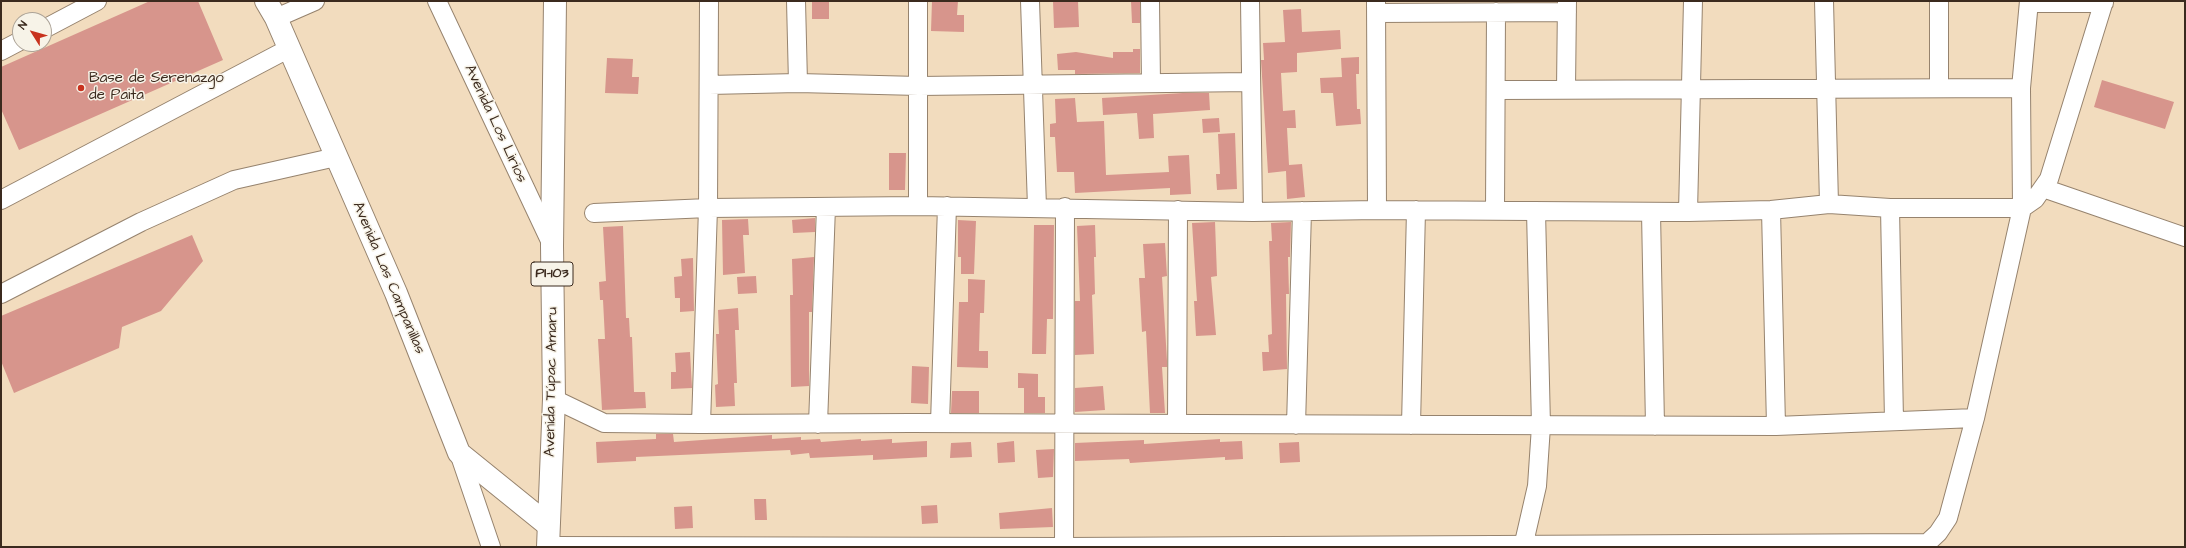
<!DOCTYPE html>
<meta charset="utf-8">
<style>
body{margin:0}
#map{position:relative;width:2186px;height:548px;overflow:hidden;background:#f2dcbe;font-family:"Architects Daughter",sans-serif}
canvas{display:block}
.frame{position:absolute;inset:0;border:2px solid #3b2a1e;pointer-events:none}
.north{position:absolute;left:12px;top:12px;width:40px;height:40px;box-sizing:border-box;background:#f7f3e8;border:1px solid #aca397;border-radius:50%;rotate:307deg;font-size:11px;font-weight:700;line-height:16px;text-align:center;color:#3b2a1e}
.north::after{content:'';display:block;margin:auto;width:14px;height:18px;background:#c8321e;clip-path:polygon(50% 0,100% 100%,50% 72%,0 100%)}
</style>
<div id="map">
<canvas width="2186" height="548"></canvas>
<div class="frame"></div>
<div class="north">N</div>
</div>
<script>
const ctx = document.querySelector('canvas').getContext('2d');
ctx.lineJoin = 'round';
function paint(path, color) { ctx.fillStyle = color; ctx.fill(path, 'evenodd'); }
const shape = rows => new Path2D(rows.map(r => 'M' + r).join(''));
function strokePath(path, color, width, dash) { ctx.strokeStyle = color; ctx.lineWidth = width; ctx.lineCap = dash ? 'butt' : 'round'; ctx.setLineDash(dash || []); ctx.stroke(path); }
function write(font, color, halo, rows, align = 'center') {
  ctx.font = font + ' "Architects Daughter",sans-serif'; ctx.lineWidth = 3; ctx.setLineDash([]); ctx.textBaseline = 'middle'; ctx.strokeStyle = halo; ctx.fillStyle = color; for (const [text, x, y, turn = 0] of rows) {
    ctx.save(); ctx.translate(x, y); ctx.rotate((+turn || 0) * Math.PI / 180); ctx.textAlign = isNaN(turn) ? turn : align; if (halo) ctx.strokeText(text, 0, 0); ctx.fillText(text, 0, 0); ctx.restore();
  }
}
const building = shape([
 [150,1,198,1,223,60,19,150,1,109,1,67],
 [812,1,829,1,829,19,812,19],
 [932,1,958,1,957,15,964,15,964,32,931,31],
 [1053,1,1078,1,1079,27,1054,28],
 [1131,1,1140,1,1140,23,1132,23],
 [1301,9,1302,32,1340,30,1341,49,1297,53,1297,72,1281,73,1283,111,1295,110,1296,128,1287,128,1289,165,1302,164,1305,197,1287,199,1286,171,1268,173,1261,60,1264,60,1263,43,1285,42,1283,10],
 [1133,49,1140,49,1140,73,1075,74,1075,70,1058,70,1057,54,1076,52,1113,58,1113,52,1133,52],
 [1359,57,1359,74,1356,74,1357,109,1360,109,1361,124,1336,126,1333,93,1321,93,1320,78,1342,77,1341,58],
 [607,58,633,59,632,77,639,77,638,94,605,93],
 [2102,80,2174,102,2165,129,2094,107],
 [1183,93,1209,93,1210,110,1153,114,1154,138,1139,139,1137,113,1103,115,1102,98],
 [1075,98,1077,122,1104,121,1106,175,1169,172,1168,156,1189,155,1191,194,1170,195,1170,188,1075,193,1074,172,1057,172,1055,137,1050,137,1050,124,1056,123,1055,99],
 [1219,118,1220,132,1203,133,1202,119],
 [1235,133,1237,189,1217,190,1216,174,1220,174,1218,134],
 [889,153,906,153,905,190,889,190],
 [815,218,815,232,793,233,792,220],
 [748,219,749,235,743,235,745,273,723,275,722,220],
 [958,220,976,221,974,274,961,274,961,257,958,257],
 [1215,222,1217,276,1211,277,1216,335,1196,336,1194,301,1197,301,1192,223],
 [1291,222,1290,257,1288,257,1289,294,1286,294,1287,369,1263,371,1262,352,1269,352,1268,335,1272,334,1269,241,1272,241,1271,223],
 [1034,225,1054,225,1053,319,1047,319,1046,354,1032,354],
 [1095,225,1096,257,1094,257,1095,294,1092,295,1094,354,1075,355,1075,301,1080,301,1077,226],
 [623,226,626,318,629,318,630,337,632,337,634,392,645,392,646,408,602,410,598,339,605,339,603,300,600,300,599,282,606,281,603,227],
 [192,235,203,261,161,311,122,327,119,348,14,393,1,361,1,316],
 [1165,243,1167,276,1162,277,1167,361,1167,367,1162,367,1165,413,1150,413,1146,331,1142,332,1139,278,1145,278,1143,244],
 [814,257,812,312,809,312,809,386,791,387,790,295,793,295,792,259],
 [693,258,694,311,680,312,680,298,675,298,674,277,682,276,681,259],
 [756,276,757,293,738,294,737,277],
 [968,279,985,280,984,313,980,313,979,351,988,351,988,368,957,367,959,302,968,302],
 [738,308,739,330,735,330,737,383,734,383,735,406,716,407,715,385,718,384,716,334,719,334,718,310],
 [690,352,692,388,671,389,671,372,676,372,675,353],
 [912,366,929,367,928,404,911,403],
 [1018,373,1038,374,1038,397,1045,397,1045,413,1024,413,1024,388,1018,388],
 [1103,386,1105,410,1075,412,1075,388],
 [952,391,979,391,979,413,951,413],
 [656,434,673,434,674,442,772,435,772,439,801,437,801,440,820,439,821,442,861,439,861,441,892,439,892,443,927,441,927,457,873,460,873,455,810,458,809,453,791,455,790,450,636,457,636,461,597,463,596,442,656,439],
 [1220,439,1220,442,1242,441,1243,459,1225,460,1225,457,1130,463,1129,459,1075,461,1075,443,1144,440,1144,444],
 [1014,441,1015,462,998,463,997,443],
 [971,442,972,457,950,458,951,443],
 [1299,442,1300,462,1280,463,1279,443],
 [1054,449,1053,477,1038,478,1036,450],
 [754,499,766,499,767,520,755,520],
 [937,505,938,523,922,524,921,506],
 [692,506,693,528,675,529,674,507],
 [1052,508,1053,527,1000,529,999,513]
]);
const minor = shape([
 [437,1,552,245],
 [796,1,798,83],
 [1030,1,1037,207],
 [1150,1,1151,83],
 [1250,1,1253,212],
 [1376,1,1377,210],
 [1824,1,1829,204],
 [1939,1,1939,88],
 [2029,3,2104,3],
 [1377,13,1567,12],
 [276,18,315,1],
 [44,29,97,1],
 [1,51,20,41],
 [709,85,798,83,919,86,1250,82],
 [1566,89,1567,1],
 [1496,90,2021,88],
 [2043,188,2185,237],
 [1,200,288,49],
 [918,206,918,1],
 [1890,208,1894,421],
 [1771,210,1776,426],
 [1495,211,1496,12],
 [1651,212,1655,426],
 [1688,212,1693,1],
 [594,213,708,208,918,206,1253,212,1377,210,1688,212,1771,210,1829,204,1890,208,2022,208,2035,199,2049,179,2104,1],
 [1,294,141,222,234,180,336,157],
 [554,399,604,423,701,424,911,423,1776,426,1975,418],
 [940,423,947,206],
 [701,424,708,208,709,1],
 [818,424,826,207],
 [1177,424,1178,210],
 [1296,425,1302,211],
 [1411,425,1416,210],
 [459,453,491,547],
 [548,546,1064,547,1926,543],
 [1064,547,1065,207],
 [1523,547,1537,486,1541,426,1536,211],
 [1923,547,1938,533,1948,518,1975,418,2022,208,2021,88,2029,1]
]);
const tertiary = shape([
 [266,1,276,18,396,293,459,453,548,525]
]);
const primary = shape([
 [548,547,554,399,552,246,555,1]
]);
const markers = [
 [81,88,4,"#c8321e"]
];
const shields = [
 [552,274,42]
];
const shieldNames = [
 ["PI-103",552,274]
];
const poiNames = [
 ["Base de Serenazgo",89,79],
 ["de Paita",89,96]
];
const streetNames = [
 ["Avenida Los Lirios",495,124,65],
 ["Avenida Las Campanillas",388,278,67],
 ["Avenida Túpac Amaru",552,382,-89]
];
paint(building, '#d7958c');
strokePath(minor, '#96836e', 20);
strokePath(tertiary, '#96836e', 24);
strokePath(primary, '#96836e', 24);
strokePath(minor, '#fff', 18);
strokePath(tertiary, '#fff', 22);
strokePath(primary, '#fff', 22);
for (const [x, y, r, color] of markers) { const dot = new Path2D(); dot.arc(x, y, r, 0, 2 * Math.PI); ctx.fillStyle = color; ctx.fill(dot); strokePath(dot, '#f7f3e8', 1.5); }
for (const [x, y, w] of shields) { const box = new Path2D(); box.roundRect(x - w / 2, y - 12, w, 24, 3); ctx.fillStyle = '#f7f3e8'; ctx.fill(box); strokePath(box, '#3b2a1e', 1); }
write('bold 14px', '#3b2a1e', null, shieldNames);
write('15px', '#3b2a1e', '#f7f3e8', poiNames, 'left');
write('15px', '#3b2a1e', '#f7f3e8', streetNames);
</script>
